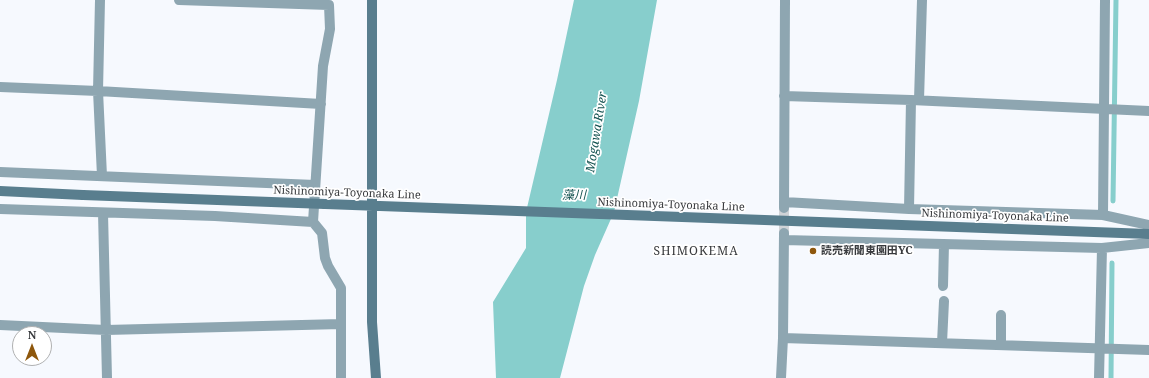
<!DOCTYPE html>
<meta charset="utf-8">
<style>
body{margin:0}
#map{position:relative;width:1149px;height:378px;overflow:hidden;background:#f6f9fe;font-family:"Noto Serif",serif}
canvas{display:block}
.north{position:absolute;left:12px;top:326px;width:40px;height:40px;box-sizing:border-box;background:#fff;border:1px solid #afb0b1;border-radius:50%;rotate:0deg;font-size:11px;font-weight:700;line-height:16px;text-align:center;color:#383a3d}
.north::after{content:'';display:block;margin:auto;width:14px;height:18px;background:#8e570c;clip-path:polygon(50% 0,100% 100%,50% 72%,0 100%)}
</style>
<div id="map">
<canvas width="1149" height="378"></canvas>
<div class="north">N</div>
</div>
<script>
const ctx = document.querySelector('canvas').getContext('2d');
ctx.lineJoin = 'round';
function paint(path, color) { ctx.fillStyle = color; ctx.fill(path, 'evenodd'); }
const shape = rows => new Path2D(rows.map(r => 'M' + r).join(''));
function strokePath(path, color, width, dash) { ctx.strokeStyle = color; ctx.lineWidth = width; ctx.lineCap = dash ? 'butt' : 'round'; ctx.setLineDash(dash || []); ctx.stroke(path); }
function write(font, color, halo, rows, align = 'center') {
  ctx.font = font + ' "Noto Serif","Noto Sans JP",serif'; ctx.lineWidth = 3.5; ctx.setLineDash([]); ctx.textBaseline = 'middle'; ctx.strokeStyle = halo; ctx.fillStyle = color; for (const [text, x, y, turn = 0] of rows) {
    ctx.save(); ctx.translate(x, y); ctx.rotate((+turn || 0) * Math.PI / 180); ctx.textAlign = isNaN(turn) ? turn : align; if (halo) ctx.strokeText(text, 0, 0); ctx.fillText(text, 0, 0); ctx.restore();
  }
}
const water = shape([
 [574,0,657,0,639,101,614,212,595,255,584,286,560,378,496,378,493,302,526,248,526,212,557,80]
]);
const stream = shape([
 [1113,201,1116,0],
 [1111,378,1112,263]
]);
const streetTunnel = shape([
 [784,233,784,208]
]);
const street = shape([
 [100,0,98,91,102,176],
 [179,0,329,5,330,29,323,66,313,222,322,233,325,258,328,266,341,288,341,378],
 [0,87,98,91,321,104],
 [784,96,911,100,1149,111],
 [919,100,922,0],
 [0,172,315,185],
 [784,202,909,209,1103,215,1149,225],
 [784,208,785,0],
 [0,209,215,216,313,222],
 [909,209,911,100],
 [103,213,107,378],
 [1103,215,1105,0],
 [784,240,1102,248,1149,243],
 [943,286,944,244],
 [0,325,106,330,341,324],
 [783,338,1149,350],
 [942,343,944,301],
 [1001,345,1001,315],
 [781,378,783,338,784,233],
 [1099,378,1102,248]
]);
const secondary = shape([
 [372,0,372,322,376,378],
 [0,191,83,195],
 [325,204,1149,234]
]);
const secondaryBridge = shape([
 [83,195,325,204]
]);
const markers = [
 [813,251,4,"#8e570c"]
];
const streetNames = [
 ["Nishinomiya-Toyonaka Line",347,193,2],
 ["Nishinomiya-Toyonaka Line",671,205,2],
 ["Nishinomiya-Toyonaka Line",995,216,2]
];
const poiNames = [
 ["読売新聞東園田YC",821,251]
];
const waterNames = [
 ["Mogawa River",597,132,-81],
 ["藻川",574,196]
];
const neighbourhoodNames = [
 ["SHIMOKEMA",696,252]
];
paint(water, '#87cecc');
strokePath(stream, '#87cecc', 5);
strokePath(streetTunnel, '#d0d3d7', 10, [10, 5]);
strokePath(street, '#8ea6b1', 10);
strokePath(secondary, '#597e8e', 10);
strokePath(secondaryBridge, '#597e8e', 10);
for (const [x, y, r, color] of markers) { const dot = new Path2D(); dot.arc(x, y, r, 0, 2 * Math.PI); ctx.fillStyle = color; ctx.fill(dot); strokePath(dot, '#fff', 1.5); }
write('11px', '#383a3d', '#fff', streetNames);
write('bold 11px', '#383a3d', '#fff', poiNames, 'left');
write('italic 12px', '#12514f', '#fff', waterNames);
ctx.letterSpacing = '1px';
write('12px', '#383a3d', '#fff', neighbourhoodNames);
ctx.letterSpacing = '0px';
</script>
